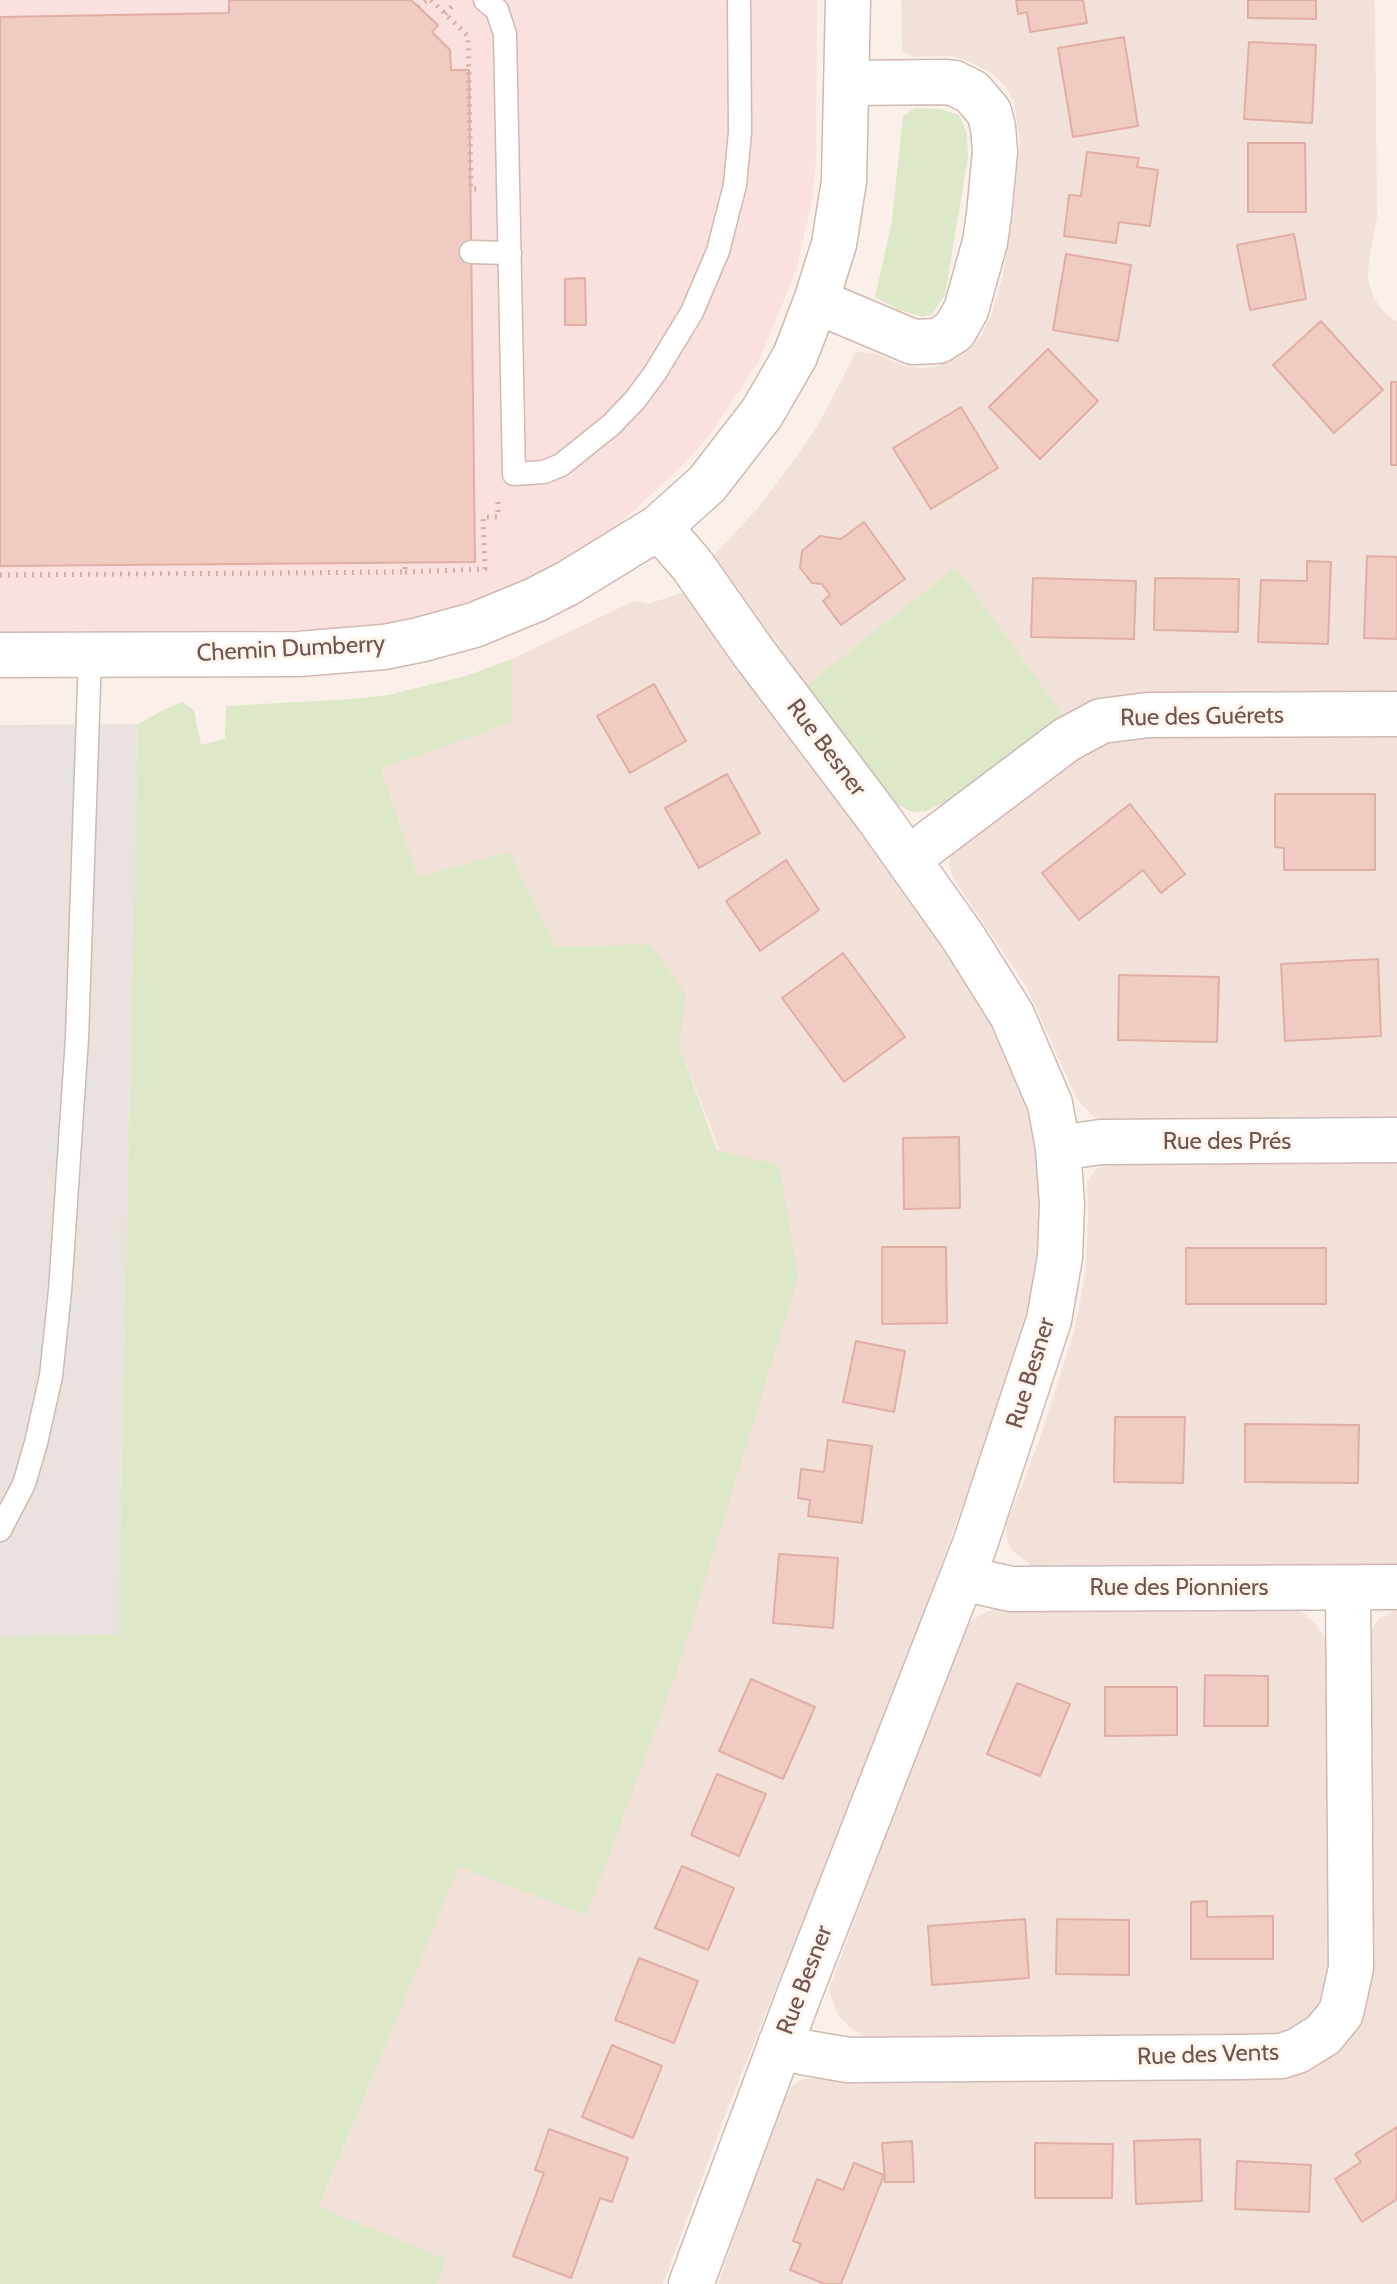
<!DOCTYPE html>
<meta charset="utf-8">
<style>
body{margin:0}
canvas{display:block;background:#fbf0e9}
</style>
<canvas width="1397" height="2284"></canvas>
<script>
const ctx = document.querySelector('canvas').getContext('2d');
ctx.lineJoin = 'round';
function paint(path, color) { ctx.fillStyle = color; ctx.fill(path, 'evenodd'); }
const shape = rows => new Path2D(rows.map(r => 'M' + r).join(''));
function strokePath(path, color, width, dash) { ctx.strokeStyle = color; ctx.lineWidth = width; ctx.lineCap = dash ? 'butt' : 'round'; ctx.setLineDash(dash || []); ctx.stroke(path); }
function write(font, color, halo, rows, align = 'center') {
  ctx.font = font + ' Cabin,sans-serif'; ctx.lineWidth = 6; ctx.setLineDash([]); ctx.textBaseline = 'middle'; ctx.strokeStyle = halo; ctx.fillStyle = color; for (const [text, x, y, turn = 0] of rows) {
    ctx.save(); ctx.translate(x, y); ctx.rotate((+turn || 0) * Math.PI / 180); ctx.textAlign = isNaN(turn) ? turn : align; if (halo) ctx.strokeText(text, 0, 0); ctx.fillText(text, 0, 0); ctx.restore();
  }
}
const residential = shape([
 [901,0,1375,0,1377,218,1369,259,1368,278,1373,297,1384,312,1397,322,1397,699,1083,706,1064,716,956,567,805,686,718,566,714,555,758,508,800,452,819,423,856,352,873,353,905,366,923,368,938,366,969,349,981,335,992,313,1002,279,1012,219,1020,142,1014,101,1004,85,990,72,970,62,952,56,914,57,902,52],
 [684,592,896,881,998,1029,1035,1123,1042,1188,1037,1266,1016,1359,903,1669,728,2108,663,2284,437,2284,446,2259,319,2208,459,1866,587,1915,784,1318,679,1045,556,947,510,852,418,878,381,769,511,722,512,659,634,601,648,604],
 [1397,728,1397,1125,1105,1124,1091,1114,1077,1099,1026,986,953,878,949,865,951,853,1075,753,1135,730],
 [1397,1156,1397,1570,1036,1569,1011,1550,1006,1537,1006,1525,1038,1444,1075,1329,1085,1274,1088,1219,1087,1183,1095,1170,1112,1161],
 [1003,1607,1285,1607,1301,1611,1315,1623,1327,1641,1334,1954,1320,2015,1277,2037,887,2043,867,2038,849,2027,838,2015,829,1990,952,1653,962,1632,972,1620,986,1612],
 [1397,1609,1397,2284,718,2284,778,2110,793,2085,802,2079,1319,2059,1370,1632,1379,1619]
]);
const commercial = shape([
 [0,0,817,0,816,160,812,201,796,271,758,363,711,433,686,462,616,527,574,558,493,597,451,610,361,629,0,632]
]);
const industrial = shape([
 [138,724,118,1635,0,1637,0,725]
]);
const green = shape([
 [915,108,940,109,959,115,967,134,968,157,945,295,932,314,923,317,899,310,875,297,892,220,903,116],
 [956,567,1064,716,947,801,926,811,912,812,898,805,805,686],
 [512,659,512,722,381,769,418,877,510,852,556,947,650,944,686,994,679,1045,717,1150,779,1165,798,1277,678,1668,587,1915,459,1867,319,2207,446,2259,437,2284,0,2284,0,1637,118,1634,138,724,163,710,182,702,194,710,201,745,225,739,226,706,352,699,388,695,466,676]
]);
const building = shape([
 [229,0,411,0,438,25,432,32,450,50,451,70,469,70,475,562,0,566,0,17,229,13,229,0],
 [1016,0,1083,0,1087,23,1030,32,1027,12,1018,14,1016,0],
 [1248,0,1316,0,1316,19,1248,18,1248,0],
 [1124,37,1138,126,1073,137,1058,48,1124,37],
 [1249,42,1316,45,1312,123,1244,119,1249,42],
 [1248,143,1305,143,1306,212,1248,212,1248,143],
 [1087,152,1139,158,1137,167,1158,170,1150,226,1119,222,1116,243,1064,236,1069,195,1081,196,1087,152],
 [1294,234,1306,299,1250,310,1237,245,1294,234],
 [1066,254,1131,265,1118,341,1053,330,1066,254],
 [585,278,586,325,565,325,565,279,585,278],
 [1321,321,1383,390,1334,433,1273,365,1321,321],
 [1048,349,1098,401,1040,459,989,407,1048,349],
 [1391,382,1397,382,1397,465,1391,465,1391,382],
 [961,407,998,468,931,509,893,448,961,407],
 [864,522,905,579,841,625,823,601,830,595,822,584,812,583,800,568,802,551,820,536,841,539,864,522],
 [1367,556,1397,557,1397,639,1364,638,1367,556],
 [1307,561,1331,562,1328,644,1258,642,1261,580,1307,581,1307,561],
 [1033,578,1136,581,1134,639,1031,637,1033,578],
 [1155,578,1239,579,1238,632,1154,630,1155,578],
 [654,684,686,741,630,773,597,716,654,684],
 [727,774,760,833,699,868,665,808,727,774],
 [1275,794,1375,794,1375,870,1284,870,1284,848,1275,847,1275,794],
 [1130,804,1185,874,1161,893,1143,870,1079,920,1042,873,1130,804],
 [786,860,819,910,760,951,726,901,786,860],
 [843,953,905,1037,844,1082,782,998,843,953],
 [1378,959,1381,1036,1285,1041,1281,964,1378,959],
 [1119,975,1219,977,1217,1042,1118,1040,1119,975],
 [959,1137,960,1208,904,1209,903,1138,959,1137],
 [882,1247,946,1247,947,1323,882,1324,882,1247],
 [1186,1248,1326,1248,1326,1304,1186,1304,1186,1248],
 [856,1341,905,1351,894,1412,843,1402,856,1341],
 [1115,1417,1185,1417,1183,1483,1114,1482,1115,1417],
 [1245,1424,1359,1425,1358,1483,1245,1482,1245,1424],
 [828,1440,872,1446,862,1523,808,1516,810,1500,798,1498,801,1469,824,1472,828,1440],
 [779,1554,838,1558,833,1628,773,1623,779,1554],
 [1205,1675,1268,1676,1268,1726,1204,1726,1205,1675],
 [751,1679,815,1707,783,1779,719,1751,751,1679],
 [1017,1683,1070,1704,1040,1776,987,1754,1017,1683],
 [1105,1687,1177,1687,1177,1735,1105,1736,1105,1687],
 [717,1774,766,1794,739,1856,691,1835,717,1774],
 [682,1866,734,1888,708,1950,655,1928,682,1866],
 [1207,1901,1207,1917,1273,1916,1273,1959,1191,1959,1191,1902,1207,1901],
 [1025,1919,1029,1978,932,1985,928,1926,1025,1919],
 [1057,1919,1129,1920,1129,1975,1056,1974,1057,1919],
 [639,1958,698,1981,674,2043,615,2020,639,1958],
 [612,2045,662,2066,633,2138,582,2117,612,2045],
 [1397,2127,1397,2199,1362,2222,1335,2179,1361,2162,1355,2154,1397,2127],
 [549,2129,628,2158,612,2202,600,2198,571,2278,513,2256,544,2173,535,2170,549,2129],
 [1200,2139,1202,2201,1136,2204,1134,2141,1200,2139],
 [912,2141,914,2182,885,2182,882,2143,912,2141],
 [1035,2143,1113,2144,1112,2198,1035,2198,1035,2143],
 [1237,2161,1311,2165,1309,2212,1235,2209,1237,2161],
 [854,2163,884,2175,841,2284,825,2284,790,2270,801,2244,793,2241,817,2179,843,2190,854,2163]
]);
const path = shape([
 [431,0,468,36,471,189,480,189],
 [418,7,427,0],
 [445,14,453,5],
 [405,572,485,569,483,517,498,517,498,497],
 [0,575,405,572,405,563]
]);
const lane = shape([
 [485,0,497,10,505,34,514,474,544,472,561,465,611,425,635,400,655,373,692,312,718,251,735,185,740,132,739,0],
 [471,252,510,253],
 [0,1530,24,1484,36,1443,51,1376,60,1291,77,1038,90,655]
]);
const street = shape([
 [816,301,913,342,938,341,954,331,966,310,985,242,989,214,995,152,993,127,989,112,972,92,954,83,944,82,848,83],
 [659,527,692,565,753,652,877,816,963,937,1012,1015,1050,1104,1058,1148,1062,1204,1060,1257,1049,1320,975,1544,799,1995,691,2284],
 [908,859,1066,740,1101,721,1148,715,1397,714],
 [1058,1148,1101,1142,1397,1140],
 [962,1578,1011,1589,1397,1587],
 [780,2044,802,2052,848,2060,1242,2057,1281,2056,1297,2051,1323,2035,1341,2013,1351,1968,1348,1588]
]);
const secondary = shape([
 [0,655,299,654,384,647,419,640,474,625,535,600,568,583,659,527,707,484,762,413,795,356,816,301,834,244,844,181,848,0]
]);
const streetNames = [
 ["Chemin Dumberry",291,649,-3],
 ["Rue des Guérets",1202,717,-1],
 ["Rue Besner",826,748,53],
 ["Rue des Prés",1227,1142],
 ["Rue Besner",1031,1373,-73],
 ["Rue des Pionniers",1179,1588],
 ["Rue Besner",805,1980,-69],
 ["Rue des Vents",1208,2055,-2]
];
paint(residential, '#f2e1d8');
paint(commercial, '#fae0de');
paint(industrial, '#eae2df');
paint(green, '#dce8c8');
paint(building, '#efcbc2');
strokePath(building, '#e0aea4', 2);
strokePath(lane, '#cfb9b2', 25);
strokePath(street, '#cfb9b2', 47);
strokePath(secondary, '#d1b8b0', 47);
strokePath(path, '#d4aea5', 5, [2, 6]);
strokePath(lane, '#fff', 22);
strokePath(street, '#fff', 44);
strokePath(secondary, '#fff', 44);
write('24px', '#74544e', '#fef5ef', streetNames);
</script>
